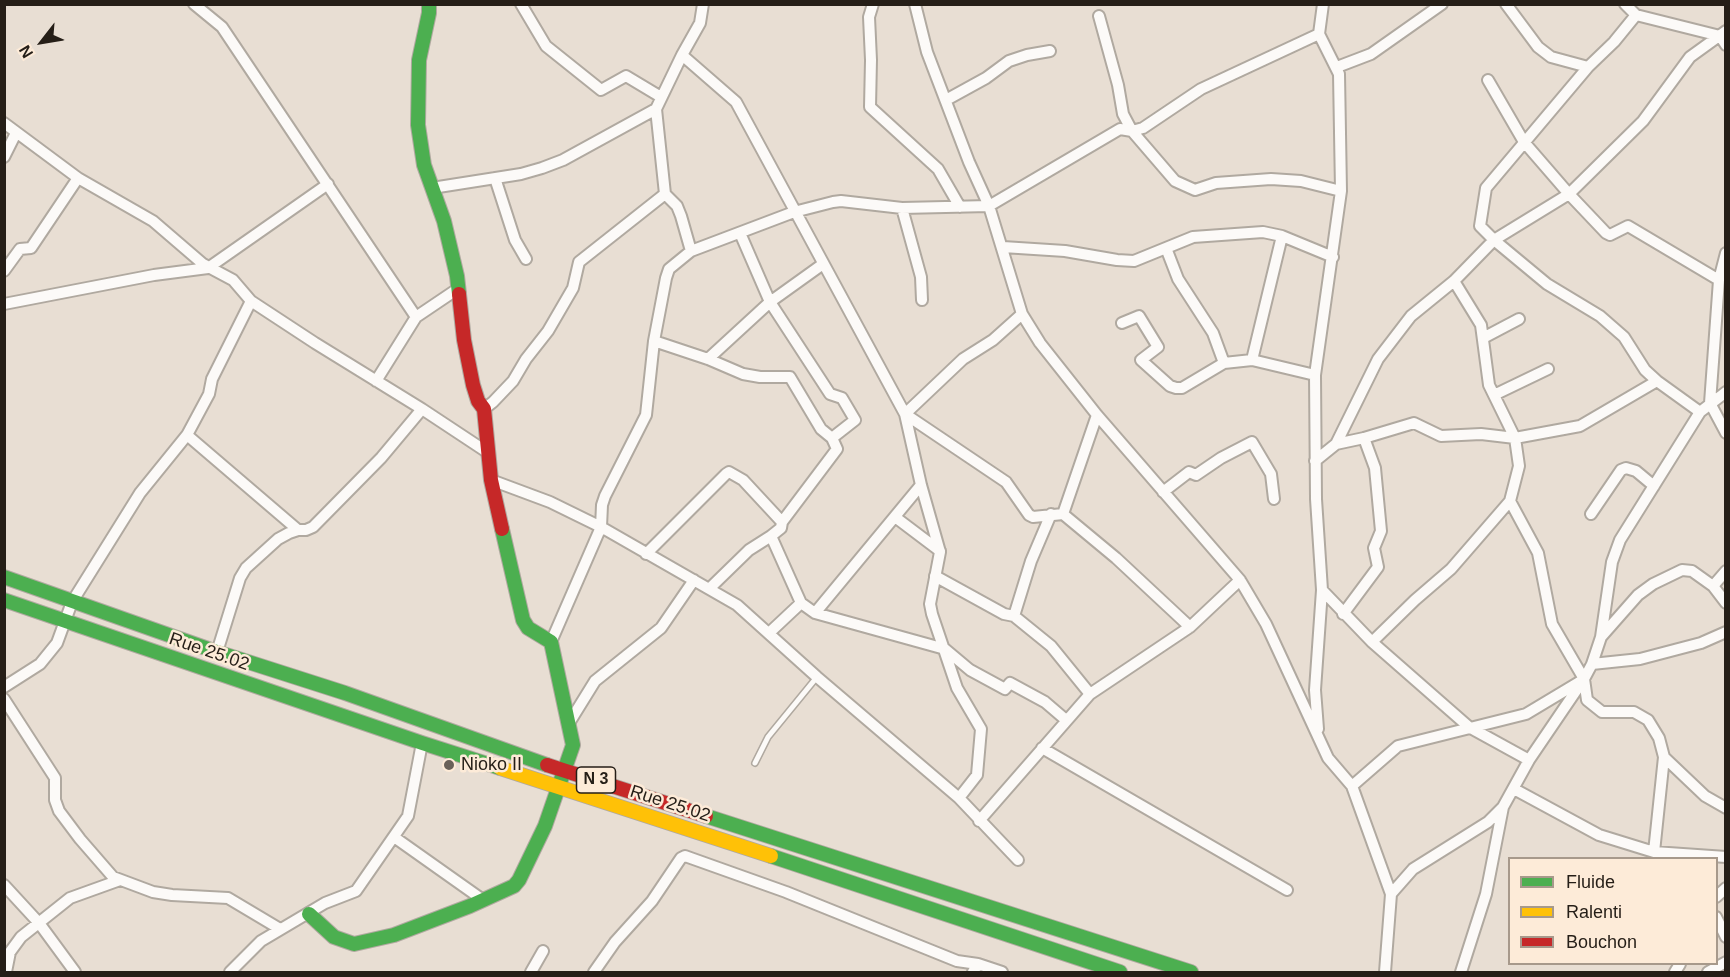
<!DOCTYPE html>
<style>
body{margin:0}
#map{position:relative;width:1730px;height:977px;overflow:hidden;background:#e8ded3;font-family:Arial,sans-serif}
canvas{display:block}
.frame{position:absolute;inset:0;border:6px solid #251e17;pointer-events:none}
.legend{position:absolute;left:1508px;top:857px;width:210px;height:108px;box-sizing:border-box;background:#fdebd8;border:2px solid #a7998b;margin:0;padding:8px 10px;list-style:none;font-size:18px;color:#251e17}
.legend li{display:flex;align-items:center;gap:12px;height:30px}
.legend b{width:30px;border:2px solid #a7998b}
.north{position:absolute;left:12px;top:12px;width:60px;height:60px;-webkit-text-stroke:4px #fdebd8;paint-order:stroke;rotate:239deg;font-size:16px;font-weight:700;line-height:24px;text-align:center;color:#251e17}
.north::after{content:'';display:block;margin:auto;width:21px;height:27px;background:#251e17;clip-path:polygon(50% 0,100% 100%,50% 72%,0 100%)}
</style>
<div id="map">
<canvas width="1730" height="977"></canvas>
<div class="frame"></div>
<ul class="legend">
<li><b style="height:8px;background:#4caf50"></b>Fluide</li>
<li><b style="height:8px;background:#ffc107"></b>Ralenti</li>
<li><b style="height:8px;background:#c62828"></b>Bouchon</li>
</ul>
<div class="north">N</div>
</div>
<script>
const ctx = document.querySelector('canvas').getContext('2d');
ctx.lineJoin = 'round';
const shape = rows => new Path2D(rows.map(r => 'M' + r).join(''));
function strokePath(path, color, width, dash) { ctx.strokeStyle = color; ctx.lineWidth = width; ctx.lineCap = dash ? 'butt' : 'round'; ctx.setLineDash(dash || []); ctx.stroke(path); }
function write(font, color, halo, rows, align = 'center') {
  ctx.font = font + ' Arial,sans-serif'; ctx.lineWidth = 5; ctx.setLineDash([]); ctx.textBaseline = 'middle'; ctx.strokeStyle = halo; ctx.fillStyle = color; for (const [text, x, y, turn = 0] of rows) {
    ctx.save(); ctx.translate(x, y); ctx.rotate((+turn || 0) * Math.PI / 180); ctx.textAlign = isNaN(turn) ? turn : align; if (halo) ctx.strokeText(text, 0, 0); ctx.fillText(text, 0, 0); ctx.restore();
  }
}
const lane = shape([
 [755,763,768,737,817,677]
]);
const street = shape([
 [194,4,222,27,416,317],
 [521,4,546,46,601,90,626,76,661,97],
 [873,4,869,17,871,60,870,107,938,169,960,207],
 [915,4,927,52,969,162,989,206,1022,314,1040,343,1097,415,1240,580,1266,624,1328,758,1352,786,1391,894,1385,972],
 [1506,4,1538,47,1551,57,1588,67],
 [1625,4,1636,15,1720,36,1726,45],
 [1636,15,1614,42,1588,67,1486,188,1480,226,1494,240,1547,284,1600,316,1624,337,1645,370,1657,381],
 [1099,16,1118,85,1123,114,1132,131,1175,181,1195,190,1216,183,1271,179,1301,181,1341,191],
 [682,55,736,102,905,414,921,485,940,552,930,604,932,614,957,688,981,729,977,775,959,798],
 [1337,67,1371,54,1442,4],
 [1488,80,1524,142,1569,194,1606,233,1610,235,1628,226,1719,280],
 [946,100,986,78,1009,61,1027,55,1050,51],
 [656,109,665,194,677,206,681,216,691,251],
 [4,123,78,178,153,221,203,264,233,280,251,301,315,343,422,409,487,452],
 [4,157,16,133],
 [495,178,515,240,526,259],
 [432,188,521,174,542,168,563,160,656,109,682,55,700,23,703,4],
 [902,208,921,277,922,300],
 [740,233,770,302,830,394,842,398,855,420,832,438],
 [1003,247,1065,251,1117,260,1134,261,1193,237,1263,232,1282,236,1333,257],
 [1166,248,1178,279,1213,333,1224,363],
 [1726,253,1719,280,1710,403,1726,433],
 [4,271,20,249,31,248,78,178],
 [4,304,154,275,208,268,328,184],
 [1022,314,993,340,963,359,905,414,1006,482,1029,515,1033,517,1063,514,1116,558,1190,627],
 [1122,323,1139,316,1158,347,1141,360,1170,386,1176,388,1182,388,1224,363,1252,360,1315,375],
 [1483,338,1519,319],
 [654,341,708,359,743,374,760,377,790,377,821,429,832,438,837,449,782,522,781,528,771,536,801,603,815,613,945,649,970,670,1005,689,1010,683,1045,702,1066,720],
 [708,359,770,302,823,264],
 [1252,360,1282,236],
 [376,381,416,317,459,288],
 [1494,395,1548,369],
 [484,409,493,402,513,381,526,359,548,331,573,288,579,262,665,194],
 [187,435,298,530],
 [1336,444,1364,438,1414,423,1441,436,1481,434,1515,438,1489,385,1481,325,1454,281],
 [1315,461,1336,444,1378,359,1411,316,1454,281,1494,240,1569,194,1643,121,1690,57,1726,31],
 [491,480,550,502,601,527,737,605,817,677,959,798,1018,860],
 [1163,492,1189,472,1196,475,1221,458,1252,442,1271,474,1274,499],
 [1510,501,1538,553,1552,624,1584,679,1587,700,1602,712,1634,712,1648,720,1659,738,1664,757,1654,852],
 [1063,514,1097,415],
 [1591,514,1621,470,1626,468,1636,471,1654,486],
 [895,517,940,551],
 [646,554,726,474,729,472,743,480,782,522],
 [935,576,1004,614,1014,616,1051,646,1090,694],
 [1713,586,1726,571],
 [710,588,749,550,771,536],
 [1322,590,1372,642,1469,727,1529,760],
 [815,613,921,485],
 [1343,614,1378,567,1374,548,1381,531,1375,468,1364,438],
 [1014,616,1031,561,1051,514],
 [769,633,801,603],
 [1601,637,1638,595,1653,584,1682,570,1692,571,1713,586,1726,603],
 [551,642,601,527,602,505,605,496,646,415,654,341,666,278,669,269,691,251,794,212,833,202,841,201,902,208,989,206,1120,129,1132,131,1143,128,1201,89,1319,34],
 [1372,642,1415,600,1451,569,1510,501,1519,466,1515,438,1580,426,1657,381,1700,412],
 [217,652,240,578,246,568,278,539,289,533,298,530,306,530,313,527,381,458,422,409],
 [1592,664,1640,659,1701,643,1726,632],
 [4,687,40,664,57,643,72,602,140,493,187,435,209,394,212,379,251,301],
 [4,699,55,778,55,800,59,811,80,839,113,877,153,892,172,895,228,898,280,929],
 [569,723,595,681,661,628,694,580],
 [1318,729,1315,690,1322,590,1316,499,1315,375,1341,191,1339,74,1319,34,1323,4],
 [1042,748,1287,890],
 [1664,757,1705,796,1726,808],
 [1352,786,1398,746,1526,714,1581,681],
 [1514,789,1599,835,1654,852,1726,857],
 [979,821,1090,694,1190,627,1240,580],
 [394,837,483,900],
 [4,885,39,923,75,972],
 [1391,894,1413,869,1488,822,1503,807,1529,760,1584,679,1592,664,1601,637,1612,562,1620,540,1700,412,1726,392],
 [1716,897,1726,888],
 [1716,917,1726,937],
 [6,972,10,952,21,937,70,898,120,880],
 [230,972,261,941,325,903,356,891,408,816,422,743],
 [531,972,543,951],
 [594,972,615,942,652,901,681,858,685,856,786,892,957,961,978,964],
 [973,972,978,964,1002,972],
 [1461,972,1486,894,1503,807],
 [1675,972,1680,964],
 [1708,972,1726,962]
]);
const fast = shape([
 [429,4,429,13,419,60,418,125,424,165,444,221,457,276,459,294],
 [4,577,217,652,345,693,547,765],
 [4,600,422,743,500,768],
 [706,816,1191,972],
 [771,856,1120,972],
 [309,914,334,937,354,944,394,935,470,906,514,886,519,880,545,826,573,745,551,642,528,628,523,620,502,529]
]);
const slow = shape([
 [500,768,771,856]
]);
const jam = shape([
 [459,294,464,340,473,385,478,401,484,409,491,480,502,529],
 [547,765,706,816]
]);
const markers = [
 [449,765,6,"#696159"]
];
const shields = [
 [596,780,39]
];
const shieldNames = [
 ["N 3",596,780]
];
const streetNames = [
 ["Rue 25.02",209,652,19],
 ["Rue 25.02",670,804,18]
];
const poiNames = [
 ["Nioko II",461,765]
];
strokePath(lane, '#b0a9a0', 8);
strokePath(street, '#b0a9a0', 14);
strokePath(fast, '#b0a9a0', 16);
strokePath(slow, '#b0a9a0', 16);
strokePath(jam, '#b0a9a0', 16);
strokePath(lane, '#fcfaf8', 5);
strokePath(street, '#fcfaf8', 10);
strokePath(fast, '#4caf50', 14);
strokePath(slow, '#ffc107', 14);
strokePath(jam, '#c62828', 14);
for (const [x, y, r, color] of markers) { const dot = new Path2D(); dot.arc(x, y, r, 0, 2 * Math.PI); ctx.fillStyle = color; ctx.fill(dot); strokePath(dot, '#fdebd8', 2); }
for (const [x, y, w] of shields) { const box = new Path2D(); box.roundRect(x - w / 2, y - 13, w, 26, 4.5); ctx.fillStyle = '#fdebd8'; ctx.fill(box); strokePath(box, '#251e17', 1.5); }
write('bold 16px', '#251e17', null, shieldNames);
write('18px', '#251e17', '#fdebd8', streetNames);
write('18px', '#251e17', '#fdebd8', poiNames, 'left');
</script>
